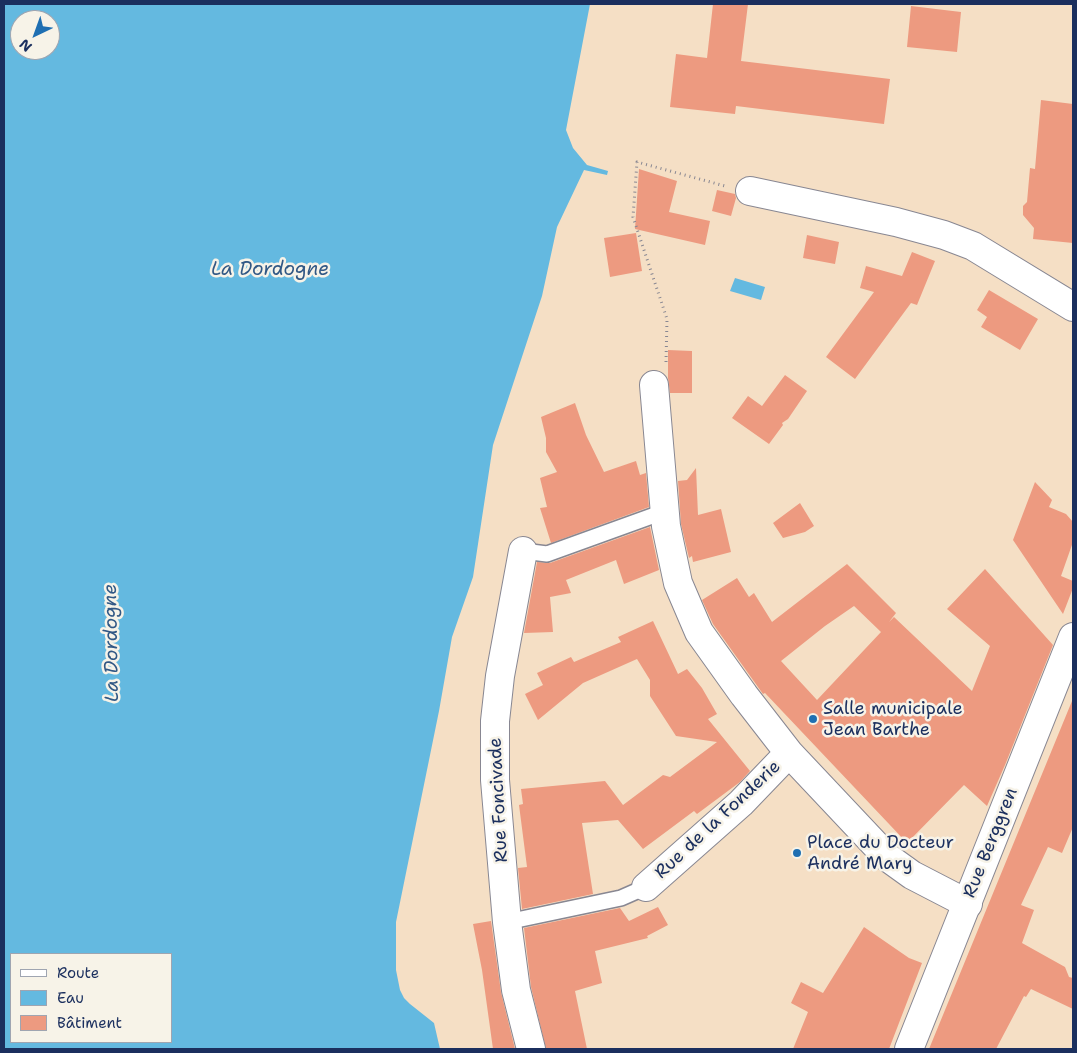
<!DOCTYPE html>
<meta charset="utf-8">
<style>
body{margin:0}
#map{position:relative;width:1077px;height:1053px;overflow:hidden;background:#f5dfc5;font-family:"Shantell Sans",sans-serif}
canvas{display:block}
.frame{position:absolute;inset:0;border:5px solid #1b2f5e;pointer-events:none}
.legend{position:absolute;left:10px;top:953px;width:162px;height:90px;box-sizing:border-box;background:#f7f3e8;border:1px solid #9fa5b1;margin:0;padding:6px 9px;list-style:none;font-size:15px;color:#1b2f5e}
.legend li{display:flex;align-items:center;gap:10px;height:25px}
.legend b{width:25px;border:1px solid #9fa5b1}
.north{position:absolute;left:10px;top:10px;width:50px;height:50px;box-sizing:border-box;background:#f7f3e8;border:1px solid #9fa5b1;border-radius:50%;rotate:222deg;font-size:14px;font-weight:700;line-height:20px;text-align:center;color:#1b2f5e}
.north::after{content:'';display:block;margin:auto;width:18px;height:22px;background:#1f6fb2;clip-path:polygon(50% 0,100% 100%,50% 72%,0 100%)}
</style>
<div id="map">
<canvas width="1077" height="1053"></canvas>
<div class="frame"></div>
<ul class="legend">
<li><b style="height:6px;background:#fff"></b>Route</li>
<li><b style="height:14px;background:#64b9e0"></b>Eau</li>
<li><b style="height:14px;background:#ed9a80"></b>Bâtiment</li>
</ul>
<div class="north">N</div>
</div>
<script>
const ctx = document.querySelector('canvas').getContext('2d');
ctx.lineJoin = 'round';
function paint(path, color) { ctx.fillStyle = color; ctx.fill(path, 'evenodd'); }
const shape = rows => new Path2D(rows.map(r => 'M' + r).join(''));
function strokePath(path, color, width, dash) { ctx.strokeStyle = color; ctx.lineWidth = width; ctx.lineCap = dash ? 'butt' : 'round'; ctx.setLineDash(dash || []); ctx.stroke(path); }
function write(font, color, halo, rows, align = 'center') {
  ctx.font = font + ' "Shantell Sans",sans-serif'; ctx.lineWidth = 5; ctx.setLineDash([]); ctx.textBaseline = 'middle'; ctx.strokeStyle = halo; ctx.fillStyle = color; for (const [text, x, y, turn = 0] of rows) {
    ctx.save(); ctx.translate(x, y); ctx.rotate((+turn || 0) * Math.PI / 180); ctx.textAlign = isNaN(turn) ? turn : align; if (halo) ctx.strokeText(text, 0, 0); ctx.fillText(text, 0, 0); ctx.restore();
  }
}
const water = shape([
 [4,4,590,4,566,130,573,148,587,165,608,171,607,175,584,170,557,227,542,296,493,445,473,577,452,637,439,711,396,922,396,970,400,990,404,998,410,1004,434,1023,440,1049,4,1049],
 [20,20,50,20,50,50,20,50],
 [11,954,171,954,171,1042,11,1042],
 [735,278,765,287,761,300,730,291]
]);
const building = shape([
 [713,4,748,4,741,61,890,79,884,124,736,106,735,114,670,107,676,54,707,58],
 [911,6,961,12,957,52,907,47],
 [1041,100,1073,104,1073,243,1033,239,1034,228,1023,215,1023,206,1027,202,1030,168,1035,169],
 [639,169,677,181,669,212,710,221,705,245,635,229],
 [717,190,735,194,736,198,731,216,712,211],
 [636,233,642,271,610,277,604,238],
 [807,235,839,242,835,264,803,258],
 [912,252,935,261,917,305,911,303,855,379,826,357,874,292,860,288,866,266,902,276],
 [989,290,1038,319,1020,350,981,327,987,317,977,310],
 [668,350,692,351,692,393,670,393,668,378],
 [785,375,807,391,788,419,782,423,783,425,769,444,732,418,748,396,762,406],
 [575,403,586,435,604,472,636,461,640,475,646,473,649,507,551,543,540,508,547,507,540,478,557,472,546,452,546,438,541,417],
 [696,468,698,515,721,509,731,552,693,562,692,556,689,558,681,524,678,481,687,480],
 [1035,482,1052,500,1049,507,1066,514,1073,522,1073,542,1061,576,1073,581,1073,588,1063,614,1013,540],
 [800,503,814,526,805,532,783,538,773,523],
 [650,527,659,570,624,584,616,560,566,580,571,593,550,597,553,632,524,633,537,562,550,563],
 [847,564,896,613,889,622,894,617,972,691,990,646,947,609,985,569,1053,645,1005,765,987,806,964,785,907,843,765,693,763,694,713,624,702,600,737,578,749,597,754,593,772,622],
 [854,606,881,632,817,700,781,661,825,626],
 [653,621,678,674,687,669,702,688,717,714,708,719,750,771,740,782,697,814,694,811,643,849,618,820,582,823,593,894,522,909,518,868,527,867,519,805,523,804,521,789,605,781,623,805,663,775,670,777,717,742,676,736,650,696,650,680,637,659,583,683,538,720,525,694,543,685,537,673,571,657,574,662,621,642,618,637],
 [1072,701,1073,827,1062,853,1048,847,1021,905,1034,910,1022,943,1065,967,1069,977,1073,978,1073,1009,1031,989,1026,997,1024,996,996,1049,929,1049],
 [658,907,668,925,647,936,648,938,595,951,602,983,575,991,587,1049,546,1049,531,987,524,928,620,908,629,921],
 [491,921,501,992,515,1049,493,1049,482,970,473,924],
 [864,927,909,958,922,963,889,1049,793,1049,808,1012,791,1003,801,982,823,993]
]);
const path = shape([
 [666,362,667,319,633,217,637,162,725,186]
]);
const lane = shape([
 [523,551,547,554,666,511],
 [507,922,621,898,646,887]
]);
const street = shape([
 [750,191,896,222,944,235,973,246,1073,307],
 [654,385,666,526,678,583,699,632,744,695,789,753,887,857,912,875,968,904],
 [523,551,500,676,495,721,495,780,507,922,516,990,531,1049],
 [646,887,741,803,789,753]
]);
const secondary = shape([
 [909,1049,1073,637]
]);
const markers = [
 [813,719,5,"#1f6fb2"],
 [797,853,5,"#1f6fb2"]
];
const poiNames = [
 ["Salle municipale",823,709],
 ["Jean Barthe",823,730],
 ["Place du Docteur",807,843],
 ["André Mary",807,864]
];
const streetNames = [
 ["Rue Foncivade",499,800,-93],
 ["Rue de la Fonderie",718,820,-43],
 ["Rue Berggren",991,843,-68]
];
const waterNames = [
 ["La Dordogne",270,270],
 ["La Dordogne",112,643,-91]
];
paint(water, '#64b9e0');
paint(building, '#ed9a80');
strokePath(lane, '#888792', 18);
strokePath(street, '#888792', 30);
strokePath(secondary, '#888792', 30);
strokePath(path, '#888792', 3, [1, 4]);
strokePath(lane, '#fff', 15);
strokePath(street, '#fff', 28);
strokePath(secondary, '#fff', 28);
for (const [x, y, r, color] of markers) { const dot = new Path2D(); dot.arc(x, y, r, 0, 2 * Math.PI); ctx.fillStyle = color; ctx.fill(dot); strokePath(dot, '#f7f3e8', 2); }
write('18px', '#1b2f5e', '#f7f3e8', poiNames, 'left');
write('18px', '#1b2f5e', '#f7f3e8', streetNames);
write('italic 19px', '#315885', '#f7f3e8', waterNames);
</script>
